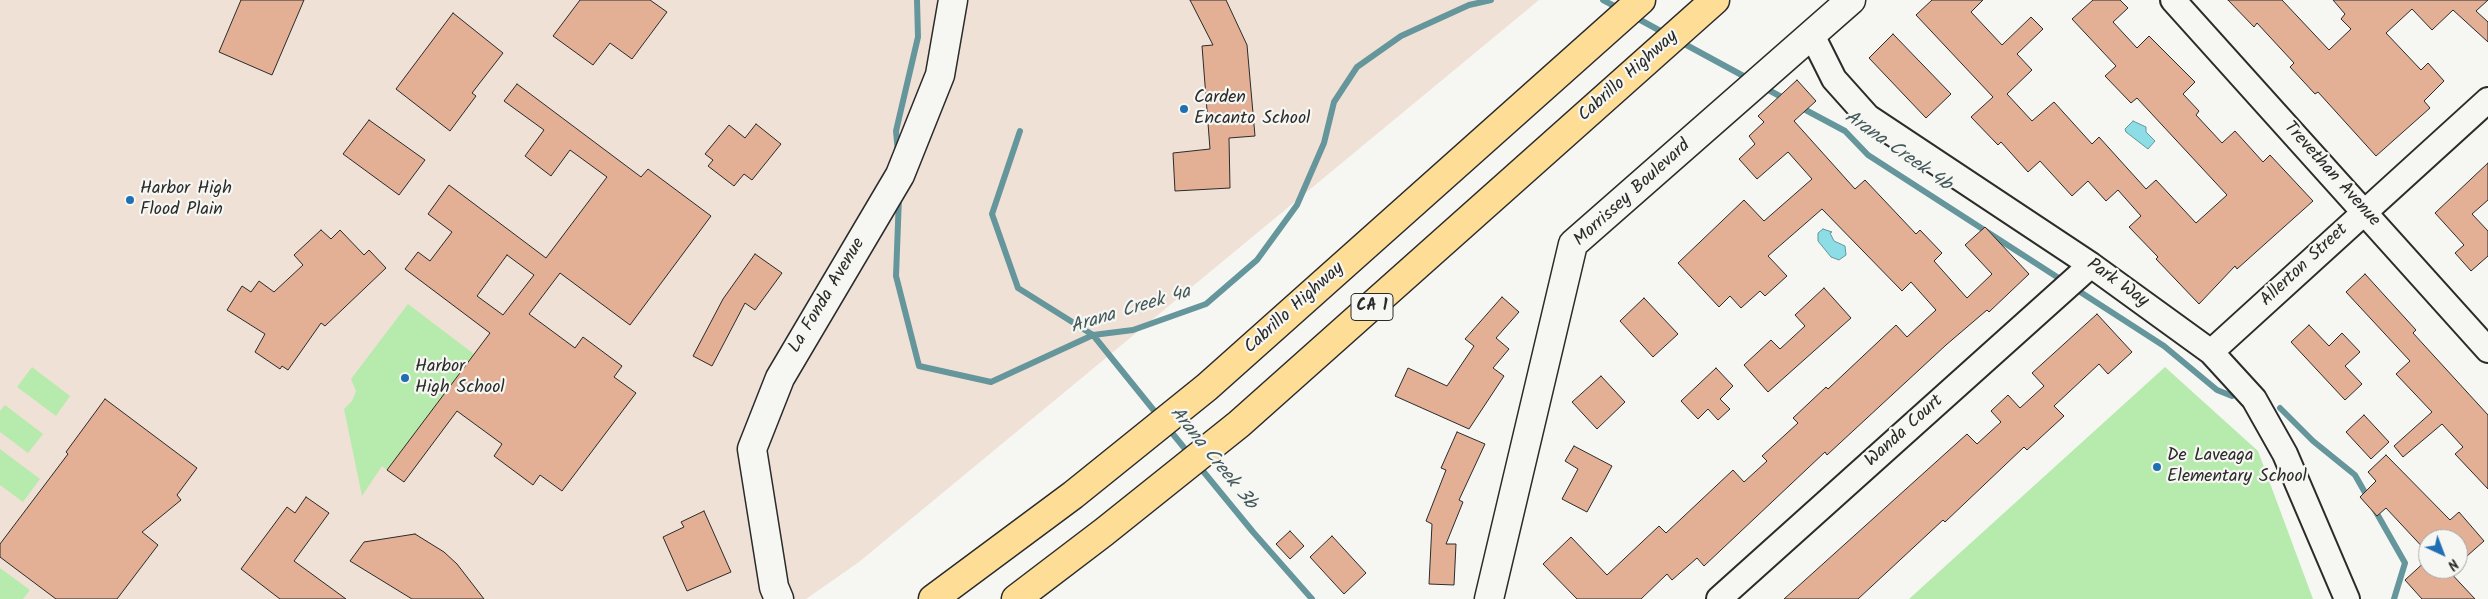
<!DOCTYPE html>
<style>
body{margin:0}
#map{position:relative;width:2488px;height:599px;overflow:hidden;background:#f6f6f2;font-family:Kalam,sans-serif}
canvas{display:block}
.north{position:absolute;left:2418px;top:529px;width:50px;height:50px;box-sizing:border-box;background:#f6f6f2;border:1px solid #a5a5a2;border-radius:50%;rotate:137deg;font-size:14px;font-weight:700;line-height:20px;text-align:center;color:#2b2b2b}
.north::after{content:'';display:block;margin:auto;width:18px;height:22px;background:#1f6fb2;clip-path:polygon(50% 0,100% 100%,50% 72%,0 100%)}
</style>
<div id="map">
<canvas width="2488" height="599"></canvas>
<div class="north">N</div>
</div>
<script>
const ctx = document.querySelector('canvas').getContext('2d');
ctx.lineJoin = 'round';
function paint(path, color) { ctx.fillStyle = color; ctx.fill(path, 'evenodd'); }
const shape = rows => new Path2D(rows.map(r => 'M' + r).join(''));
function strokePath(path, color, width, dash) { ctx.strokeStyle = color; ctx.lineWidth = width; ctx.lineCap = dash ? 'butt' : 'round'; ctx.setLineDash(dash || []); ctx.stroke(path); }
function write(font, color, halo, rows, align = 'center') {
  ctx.font = font + ' Kalam,sans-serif'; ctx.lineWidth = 4.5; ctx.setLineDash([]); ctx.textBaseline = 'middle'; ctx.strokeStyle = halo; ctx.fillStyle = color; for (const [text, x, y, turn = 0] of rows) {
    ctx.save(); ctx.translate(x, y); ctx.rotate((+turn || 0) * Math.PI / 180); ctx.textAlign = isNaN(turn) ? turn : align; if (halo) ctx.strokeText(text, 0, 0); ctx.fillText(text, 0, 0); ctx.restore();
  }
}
const built = shape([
 [0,0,1539,0,859,562,806,599,0,599]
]);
const green = shape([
 [408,304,474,354,387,470,382,466,362,496,344,409,352,401,356,391,351,379],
 [32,367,70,396,56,416,17,387],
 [2165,367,2258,451,2313,599,1909,599],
 [5,405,43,434,28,453,0,432,0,411],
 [0,449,40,479,23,502,0,485],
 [0,568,30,590,23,599,0,599]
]);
const water = shape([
 [2133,121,2146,127,2146,132,2155,141,2148,149,2126,132,2125,129,2133,121],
 [1823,229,1832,232,1830,233,1834,241,1845,246,1846,255,1839,260,1831,257,1818,241,1818,233,1823,229]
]);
const stream = shape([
 [1603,0,1620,9],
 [1633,16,1666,34],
 [1679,41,1749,79],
 [1763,87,1787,100],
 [1800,107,1845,131,1868,155,2164,346,2217,390,2232,396],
 [1020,131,992,214,1018,288,1093,335,1160,418],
 [898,153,896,131,918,37,917,0],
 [899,197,896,276,919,366,991,382,1093,335,1133,330,1206,304,1257,260,1297,205,1324,143,1334,102,1357,67,1401,36,1469,5,1491,0],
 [2280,408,2313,441,2355,475,2405,563,2394,599],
 [1168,428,1190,455],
 [1198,465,1253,532,1312,599]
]);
const building = shape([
 [241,0,304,0,272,75,219,52,241,0],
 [580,0,650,0,667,12,632,59,610,43,593,65,553,36,580,0],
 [1190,0,1226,0,1247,45,1255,136,1229,138,1230,188,1175,191,1173,153,1210,149,1202,46,1213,45,1190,0],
 [1932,0,1983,0,1971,12,2002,45,2031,17,2043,29,2017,54,2032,70,2007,94,2032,121,2054,102,2092,144,2099,137,2146,189,2156,180,2196,223,2227,195,2137,98,2131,103,2105,76,2116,66,2072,19,2093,0,2120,0,2128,8,2113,22,2137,48,2149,36,2195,82,2183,94,2199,111,2196,115,2222,143,2235,131,2263,162,2270,155,2313,201,2237,269,2235,266,2199,304,2156,259,2158,257,2129,227,2141,216,2118,190,2106,201,2088,181,2072,196,2040,161,2028,172,2001,142,1998,145,1971,117,1993,97,1916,15,1932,0],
 [2228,0,2282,0,2329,50,2351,29,2341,19,2345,14,2333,0,2488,0,2476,11,2488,22,2488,42,2453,10,2432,30,2412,9,2386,33,2421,70,2428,63,2444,81,2424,101,2430,108,2376,156,2318,92,2315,94,2290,67,2294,63,2257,23,2254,27,2228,0],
 [453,13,503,53,472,93,476,96,450,131,396,89,453,13],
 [1893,34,1951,94,1926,118,1869,58,1893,34],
 [1797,80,1816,101,1794,121,1855,189,1865,180,1916,234,1920,230,1942,253,1934,261,1967,298,1992,274,1965,245,1985,227,2029,274,1989,312,1987,310,1946,345,1827,455,1825,452,1704,566,1697,558,1672,580,1667,574,1641,599,1577,599,1543,564,1571,537,1607,575,1659,526,1666,533,1733,470,1744,482,1767,461,1762,456,1798,423,1793,418,1826,387,1828,389,1896,325,1907,337,1936,310,1911,282,1902,291,1822,209,1768,256,1787,276,1765,296,1760,291,1741,308,1730,296,1719,307,1678,263,1744,200,1764,221,1812,179,1788,152,1757,179,1739,159,1755,144,1749,136,1764,122,1758,116,1797,80],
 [517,84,641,177,648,169,711,216,630,325,560,273,529,314,575,348,583,337,622,366,614,377,636,393,562,491,540,475,533,485,494,456,502,444,457,411,404,482,387,470,490,333,405,269,418,252,430,261,452,232,428,214,449,185,546,258,607,177,570,150,551,176,525,156,544,130,504,101,517,84],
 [507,255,534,275,503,315,477,296,507,255],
 [369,120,425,160,399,195,343,154,369,120],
 [756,124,781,144,752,180,744,174,734,186,708,166,713,160,705,154,729,125,745,138,756,124],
 [2488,163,2488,200,2472,214,2488,231,2488,256,2471,271,2455,253,2464,245,2435,213,2488,163],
 [321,230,331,239,340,230,364,255,369,250,386,268,325,326,321,323,288,370,282,366,280,369,255,352,265,334,227,310,242,286,251,292,259,281,274,292,303,265,294,255,321,230],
 [755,254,782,273,755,310,745,303,712,366,693,356,723,299,755,254],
 [2365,274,2416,330,2413,333,2488,415,2488,489,2455,454,2463,447,2442,424,2403,457,2394,446,2432,412,2396,374,2410,361,2346,292,2365,274],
 [1824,288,1851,318,1768,392,1744,365,1771,340,1780,349,1805,326,1795,315,1824,288],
 [1502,297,1519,312,1496,338,1509,349,1493,368,1504,376,1469,429,1395,396,1408,368,1447,386,1474,346,1465,339,1502,297],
 [1644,298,1678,334,1653,357,1620,321,1644,298],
 [2097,314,2132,352,2108,374,2099,364,2054,406,2064,416,2027,450,2024,447,1945,522,1943,520,1858,599,1784,599,1967,434,1977,444,2001,422,1991,411,2008,395,2020,408,2044,386,2032,373,2097,314],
 [2309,325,2329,346,2342,333,2360,352,2345,366,2362,384,2345,400,2291,342,2309,325],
 [1716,368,1733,386,1720,399,1730,409,1718,420,1708,409,1698,419,1681,401,1716,368],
 [1601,376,1625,402,1597,429,1572,402,1601,376],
 [105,399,197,468,177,495,181,500,142,532,158,545,117,599,56,599,0,557,0,544,68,454,66,452,105,399],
 [2364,415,2389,442,2371,459,2346,432,2364,415],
 [1457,432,1485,444,1459,500,1463,502,1446,544,1456,544,1454,585,1429,584,1432,524,1426,521,1446,470,1441,468,1457,432],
 [1574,446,1612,466,1587,512,1562,499,1578,469,1565,461,1574,446],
 [2386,455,2450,520,2459,512,2484,541,2458,564,2458,539,2428,539,2428,553,2386,508,2377,516,2360,497,2376,481,2368,472,2386,455],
 [306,497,329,513,294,561,346,599,280,599,241,569,287,507,295,513,306,497],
 [704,511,731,572,687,591,663,537,684,527,681,522,704,511],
 [1290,531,1304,546,1290,559,1276,544,1290,531],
 [415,534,444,552,457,564,484,599,412,599,350,561,364,542,415,534],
 [1332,536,1366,573,1344,594,1310,557,1332,536],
 [2428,559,2428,569,2447,569,2475,599,2422,599,2405,580,2428,559]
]);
const minor = shape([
 [2173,0,2488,350],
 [1812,35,1834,79,1868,117,2091,265,2211,352,2254,399,2285,454,2347,599],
 [2211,352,2488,100],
 [1719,599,2091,265]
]);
const tertiary = shape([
 [779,599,774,587,752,449,780,378,900,175,940,75,953,0],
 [1489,599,1573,244,1851,0]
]);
const motorway = shape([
 [933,599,1073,495,1207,387,1641,0],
 [1016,599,1104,532,1239,424,1715,0]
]);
const markers = [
 [1184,109,5,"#1f6fb2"],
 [130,200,5,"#1f6fb2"],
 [405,378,5,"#1f6fb2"],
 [2157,467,5,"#1f6fb2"]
];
const shields = [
 [1372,307,42]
];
const shieldNames = [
 ["CA 1",1372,307]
];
const streetNames = [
 ["Cabrillo Highway",1629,77,-42],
 ["Trevethan Avenue",2331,175,48],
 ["Morrissey Boulevard",1633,194,-42],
 ["Allerton Street",2305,266,-43],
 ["Park Way",2117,284,35],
 ["La Fonda Avenue",828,296,-59],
 ["Cabrillo Highway",1295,309,-42],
 ["Wanda Court",1905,432,-42]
];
const poiNames = [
 ["Carden",1194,99],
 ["Encanto School",1194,120],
 ["Harbor High",140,190],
 ["Flood Plain",140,211],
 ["Harbor",415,368],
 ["High School",415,389],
 ["De Laveaga",2167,457],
 ["Elementary School",2167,478]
];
const waterNames = [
 ["Arana Creek 4b",1897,152,35],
 ["Arana Creek 4a",1131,311,-17],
 ["Arana Creek 3b",1212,459,51]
];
paint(built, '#f0e1d6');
paint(green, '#b7ebad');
paint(water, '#8cdde5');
strokePath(water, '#65969b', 1);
strokePath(stream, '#65969b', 6);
paint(building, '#e3b096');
strokePath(building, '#2b2b2b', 1);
strokePath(minor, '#2b2b2b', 28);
strokePath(tertiary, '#2b2b2b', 31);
strokePath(motorway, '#2b2b2b', 31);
strokePath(minor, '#f6f6f2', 24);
strokePath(tertiary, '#f6f6f2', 28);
strokePath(motorway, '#fedd96', 28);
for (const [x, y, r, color] of markers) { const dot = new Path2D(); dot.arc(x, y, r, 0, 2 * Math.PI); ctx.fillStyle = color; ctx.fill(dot); strokePath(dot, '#f6f6f2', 2); }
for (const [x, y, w] of shields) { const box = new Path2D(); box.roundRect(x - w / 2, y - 13.5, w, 27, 4); ctx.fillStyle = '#f6f6f2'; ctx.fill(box); strokePath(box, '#2b2b2b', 1); }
write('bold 16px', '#2b2b2b', null, shieldNames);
write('18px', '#2b2b2b', '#f6f6f2', streetNames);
write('18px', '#2b2b2b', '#f6f6f2', poiNames, 'left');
write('italic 19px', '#43585a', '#f6f6f2', waterNames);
</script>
